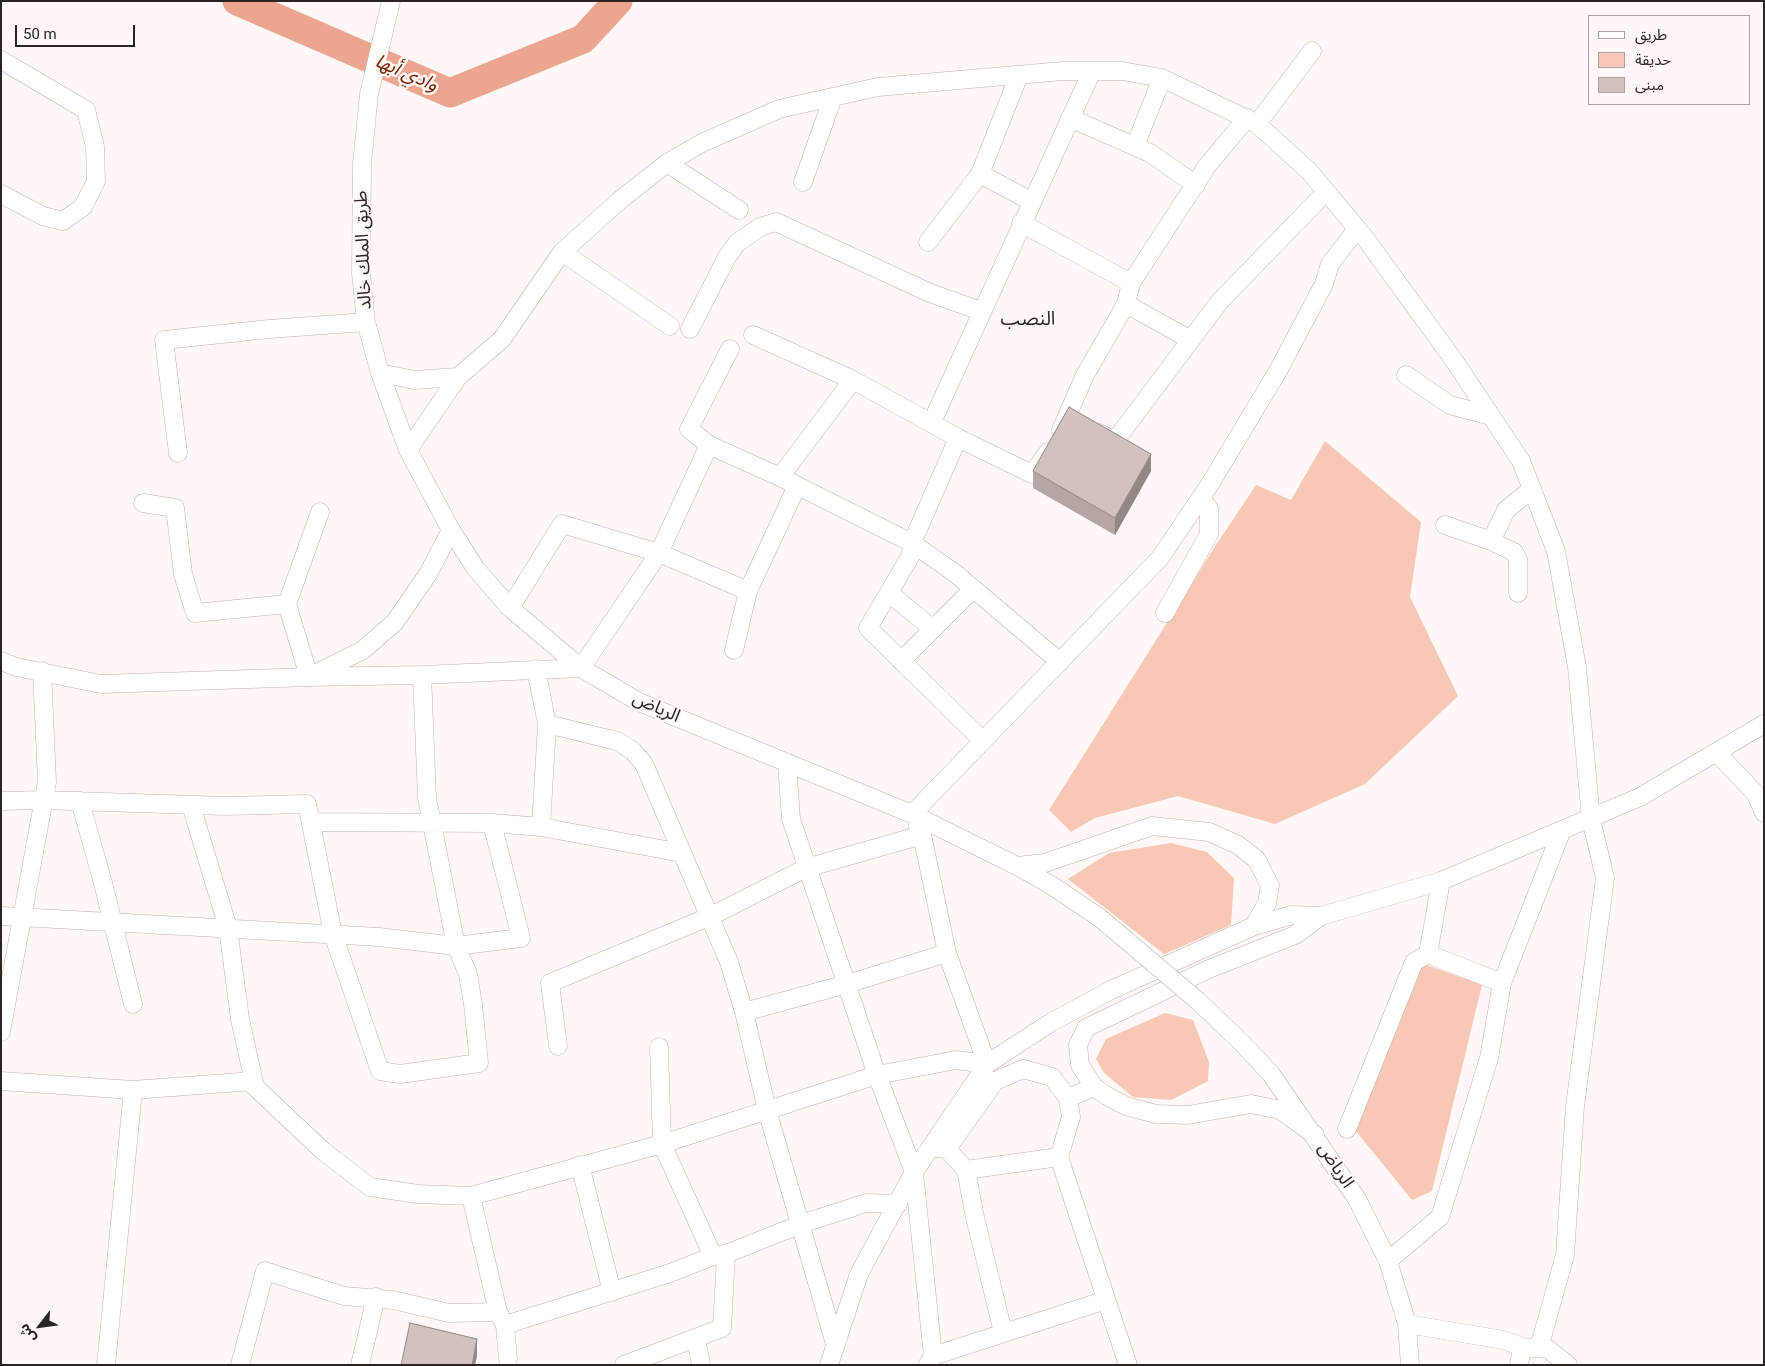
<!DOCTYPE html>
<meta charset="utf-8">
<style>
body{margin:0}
#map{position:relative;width:1765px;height:1366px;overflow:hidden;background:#fff8f6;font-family:Roboto,"Noto Sans Arabic",sans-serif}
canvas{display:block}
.frame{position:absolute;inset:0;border:2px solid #2a2422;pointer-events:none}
.legend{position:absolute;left:1588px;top:15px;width:162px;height:90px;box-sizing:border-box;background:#fff8f6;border:1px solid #aaa3a1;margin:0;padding:6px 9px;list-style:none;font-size:15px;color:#2a2422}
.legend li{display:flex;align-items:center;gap:10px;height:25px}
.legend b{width:25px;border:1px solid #aaa3a1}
.north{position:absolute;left:15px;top:1301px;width:50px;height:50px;-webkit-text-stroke:4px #fff8f6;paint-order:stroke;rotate:240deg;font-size:14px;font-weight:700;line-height:20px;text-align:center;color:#2a2422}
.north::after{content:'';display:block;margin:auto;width:18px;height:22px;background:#2a2422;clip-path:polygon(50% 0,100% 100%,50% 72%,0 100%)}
.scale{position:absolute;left:15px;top:25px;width:120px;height:22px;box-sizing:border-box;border:2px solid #2a2422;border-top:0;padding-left:6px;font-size:15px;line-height:18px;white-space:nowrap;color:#2a2422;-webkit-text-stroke:4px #fff8f6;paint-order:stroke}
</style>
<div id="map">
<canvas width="1765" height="1366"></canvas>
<div class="frame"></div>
<ul class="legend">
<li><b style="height:6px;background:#fff"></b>طريق</li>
<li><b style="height:14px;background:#f8c7b6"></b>حديقة</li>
<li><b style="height:14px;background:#d1c2bd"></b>مبنى</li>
</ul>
<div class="north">ش</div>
<div class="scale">50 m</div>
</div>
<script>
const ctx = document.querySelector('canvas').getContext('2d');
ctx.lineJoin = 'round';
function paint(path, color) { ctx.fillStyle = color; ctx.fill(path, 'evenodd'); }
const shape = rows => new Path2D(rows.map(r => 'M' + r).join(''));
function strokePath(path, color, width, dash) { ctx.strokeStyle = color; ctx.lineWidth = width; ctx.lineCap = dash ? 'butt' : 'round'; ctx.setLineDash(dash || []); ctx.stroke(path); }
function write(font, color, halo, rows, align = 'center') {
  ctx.font = font + ' Roboto,"Noto Sans Arabic",sans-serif'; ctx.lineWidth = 5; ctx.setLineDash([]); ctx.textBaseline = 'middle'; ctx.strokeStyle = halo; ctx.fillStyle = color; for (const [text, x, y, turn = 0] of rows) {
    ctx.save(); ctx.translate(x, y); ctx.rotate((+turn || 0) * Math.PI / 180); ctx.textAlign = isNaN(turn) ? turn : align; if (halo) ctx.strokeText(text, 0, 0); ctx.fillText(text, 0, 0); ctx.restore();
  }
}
const green = shape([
 [1325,441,1421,522,1410,597,1458,696,1365,784,1275,824,1178,796,1095,818,1071,832,1049,810,1216,545,1256,485,1291,500],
 [1171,843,1207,852,1234,878,1231,925,1164,954,1068,879,1109,853],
 [1421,963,1482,985,1432,1191,1412,1200,1355,1130],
 [1165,1013,1193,1020,1209,1062,1208,1081,1171,1100,1133,1097,1104,1073,1096,1059,1106,1039]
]);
const river = shape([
 [237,1,450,93,583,39,618,1]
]);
const minor = shape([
 [391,1,369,94,362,164,361,273,366,322,380,373,408,450,451,530,476,569,510,608,581,668,639,702,912,814,1017,866,1051,885,1100,918],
 [1,60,86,110,95,147,96,181,83,207,63,221,43,216,1,194],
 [1070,118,1150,153,1196,185],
 [1257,124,1312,51],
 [1135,146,1162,78],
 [667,163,739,210],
 [980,174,1031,201],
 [803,182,833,97],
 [1021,223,1131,283],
 [928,242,980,174,1019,75],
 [562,252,670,326],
 [1126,304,1191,340],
 [690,329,727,257,737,243,760,227,776,222,930,293,981,311],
 [753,335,853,380,958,438,1032,474,1048,452],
 [380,373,414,380,458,377,408,450],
 [1406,375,1450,405,1491,416],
 [458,377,502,339,562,252,620,200,667,163,702,143,779,109,878,87,1063,71,1122,71,1162,78,1257,124,1309,171,1365,238,1453,359,1521,461,1556,551,1577,667,1591,819,1605,878,1575,1106,1565,1255,1539,1348],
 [932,422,1092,71],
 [1061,430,1085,375,1126,304,1131,283,1207,166,1247,118],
 [1099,433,1115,441,1220,301,1326,192],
 [958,438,912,543,956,574,1060,662],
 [709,445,780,477,912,543,911,555,868,628,982,740],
 [178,453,164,340,269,329,366,322],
 [780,477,853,380],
 [143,503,175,508,183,574,195,613,287,604],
 [1445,525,1491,541,1514,552,1518,559,1518,593],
 [1491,541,1506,510,1532,489],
 [889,593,933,629],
 [510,608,562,524,659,553,748,591],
 [1165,613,1209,534,1209,509,1201,498],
 [734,650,748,591,797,486],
 [1,661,16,667,101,684,309,677,422,675,581,668,659,553,709,445,689,429,730,349],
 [901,661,973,589],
 [536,669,547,724,541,827],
 [313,675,363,650,395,622,428,574,451,530],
 [309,677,287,604,320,512],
 [547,724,617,741,633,751,644,764,729,962,744,1012,767,1110,835,1344],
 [1717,753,1756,794,1764,813],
 [787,764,791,819,877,1075,914,1172,933,1356],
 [1,801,43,800,226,806,307,804,333,934,380,1071,400,1074,479,1063,473,1004,468,974,456,946,427,798,422,675],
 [80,801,103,883,133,1004],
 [191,805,228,928,240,1019,255,1087,323,1151,370,1187,418,1194,471,1196,662,1144,659,1047],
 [912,814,1160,558,1210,484,1278,371,1324,284,1330,264,1357,229],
 [311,822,492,823,541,827,682,853],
 [918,826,922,835,947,953,987,1064],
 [1017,866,1045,863,1152,826,1209,832,1238,845,1257,860,1270,886,1267,903,1254,926],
 [1,916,379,937,456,946,521,938,492,823],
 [1428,954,1502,983],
 [1198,1001,1242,1043,1271,1074,1357,1199,1388,1261,1407,1324,1410,1365],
 [744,1012,847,984,947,953],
 [1,1032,47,782,42,671],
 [558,1046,550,983,711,916,806,868,922,835],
 [1,1081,133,1090,254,1081],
 [1094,1087,1068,1098,1071,1117,1059,1157,1128,1365],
 [1347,1129,1414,962,1428,954,1441,881],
 [1315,1135,1280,1110,1251,1104,1188,1115,1156,1114,1126,1106,1107,1096,1094,1087,1080,1065,1078,1045,1086,1028,1209,969,1295,935,1321,916],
 [937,1148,947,1149,966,1170,1059,1157],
 [947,1149,995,1081,1023,1069,1052,1077,1068,1098],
 [580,1165,612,1292],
 [966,1170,974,1213,1003,1332],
 [471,1196,498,1312,505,1325,508,1359],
 [713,1256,662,1144,877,1075,956,1060,987,1064],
 [1388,1261,1440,1217,1489,1058,1502,983,1562,830],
 [1407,1324,1504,1340,1522,1347,1548,1349,1568,1365],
 [505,1325,670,1273,713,1256,726,1254,801,1224,866,1203,898,1204],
 [696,1338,701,1365],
 [928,1364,933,1356,1106,1300],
 [106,1365,133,1090],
 [240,1365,265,1271,344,1296,393,1300,449,1313,498,1312],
 [360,1365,376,1297],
 [624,1365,722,1328,726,1254],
 [829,1365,859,1274,914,1172,987,1064,1050,1023,1111,990,1254,926,1292,915,1321,916,1441,881,1640,797,1764,724],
 [1519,1365,1522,1347]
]);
const minorBridge = shape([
 [1100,918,1198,1001]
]);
const wall = shape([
 [1033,471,1151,471,1115,535,1033,488]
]);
const shadedWall = shape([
 [1151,454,1151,471,1115,535,1115,518],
 [477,1339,477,1356,475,1365,472,1365]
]);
const building = shape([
 [1069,407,1151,454,1115,518,1033,471,1069,407],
 [410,1323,477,1339,472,1365,401,1365,410,1323]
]);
const streetNames = [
 ["طريق الملك خالد",364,250,-92],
 ["الرياض",656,708,24],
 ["الرياض",1335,1166,57]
];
const waterNames = [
 ["وادي أبها",406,74,23]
];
const neighbourhoodNames = [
 ["النصب",1028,320]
];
paint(green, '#f8c7b6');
strokePath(river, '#eca58e', 29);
strokePath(minor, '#c0b1ac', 19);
strokePath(minor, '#fff', 18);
strokePath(minorBridge, '#c0b1ac', 19, []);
strokePath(minorBridge, '#fff', 18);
paint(wall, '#b4a7a3');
paint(shadedWall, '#928884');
paint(building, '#d1c2bd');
strokePath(building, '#928884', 1);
write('18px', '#2a2422', '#fff8f6', streetNames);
write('italic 19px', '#752301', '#fff8f6', waterNames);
write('19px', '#2a2422', '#fff8f6', neighbourhoodNames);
</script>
